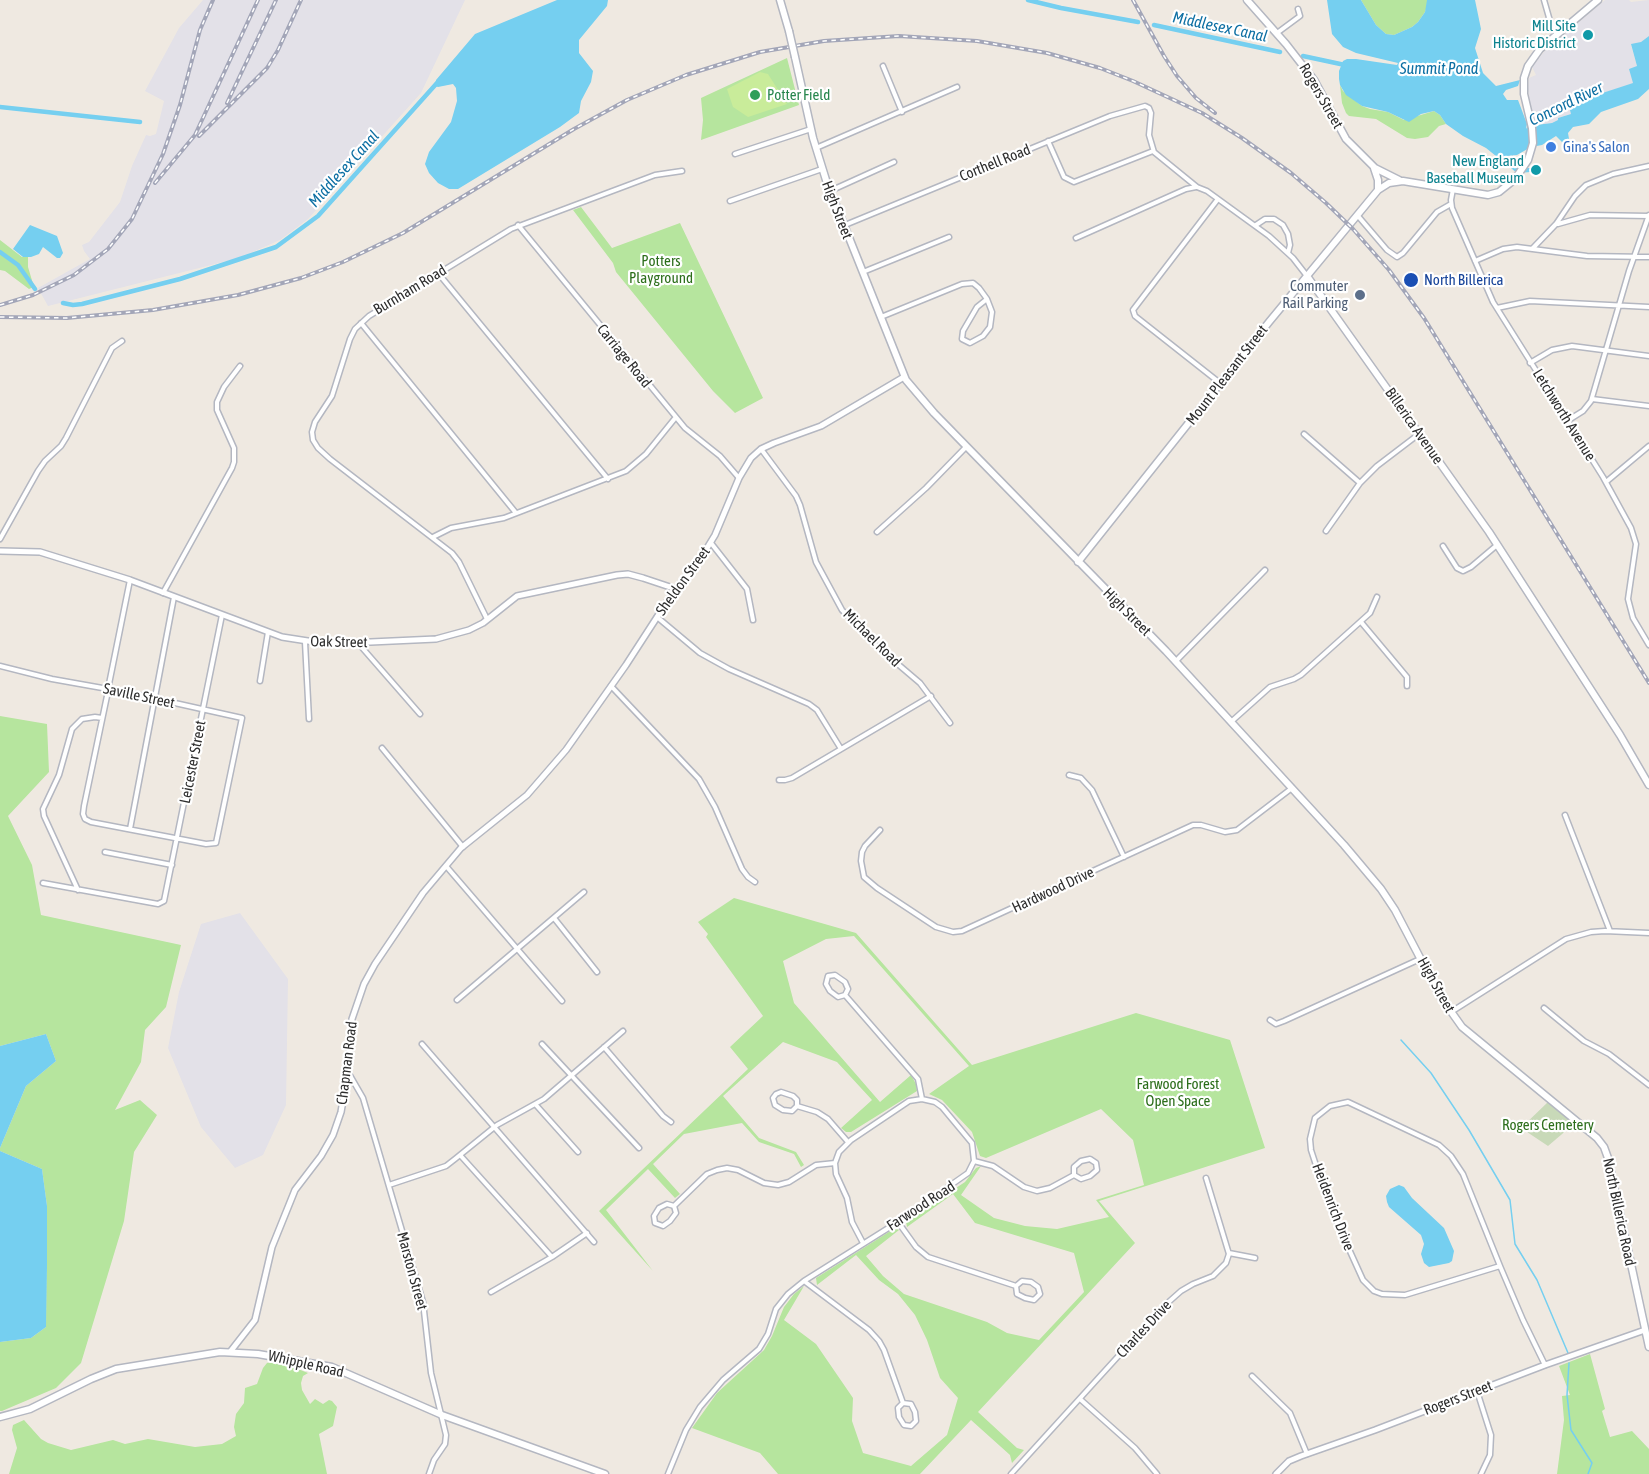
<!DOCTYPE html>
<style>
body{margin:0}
canvas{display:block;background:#efe9e1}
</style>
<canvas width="1649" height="1474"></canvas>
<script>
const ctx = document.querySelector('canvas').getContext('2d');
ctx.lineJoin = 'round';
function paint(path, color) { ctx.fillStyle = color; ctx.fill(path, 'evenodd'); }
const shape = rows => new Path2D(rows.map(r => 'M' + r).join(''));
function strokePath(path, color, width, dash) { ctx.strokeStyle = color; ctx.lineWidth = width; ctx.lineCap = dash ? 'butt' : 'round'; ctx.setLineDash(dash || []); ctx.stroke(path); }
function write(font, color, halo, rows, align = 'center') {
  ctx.font = font + ' "Asap Condensed",sans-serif'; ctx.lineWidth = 4.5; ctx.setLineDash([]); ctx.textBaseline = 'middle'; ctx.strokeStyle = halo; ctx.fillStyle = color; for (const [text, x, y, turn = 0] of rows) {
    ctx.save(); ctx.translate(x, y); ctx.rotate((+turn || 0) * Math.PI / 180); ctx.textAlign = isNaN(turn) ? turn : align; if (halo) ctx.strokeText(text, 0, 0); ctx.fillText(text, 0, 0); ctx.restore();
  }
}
const industrial = shape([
 [203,0,465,0,421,93,308,219,280,240,239,258,48,306,38,288,90,259,84,251,82,245,89,242,120,202,132,166,146,135,150,136,156,134,164,101,145,91,179,28],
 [1605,0,1629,0,1631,2,1649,0,1649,36,1641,42,1631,45,1637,66,1634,83,1573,103,1574,107,1571,114,1558,118,1559,120,1552,123,1536,125,1530,104,1528,89,1529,78,1536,75,1532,67,1544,52],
 [240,913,288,979,286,1105,263,1155,235,1168,201,1127,168,1048,179,992,201,924]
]);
const green = shape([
 [1361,0,1427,0,1428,3,1425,12,1418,22,1412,27,1394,35,1386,34,1376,25],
 [787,58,799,105,701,140,703,120,701,98],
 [1340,85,1343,91,1362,106,1370,109,1388,112,1404,120,1434,111,1440,115,1446,124,1439,126,1428,137,1415,139,1407,138,1376,119,1349,116,1346,113,1342,103],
 [581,207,612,248,680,223,763,398,735,413,713,391,616,272,613,263,573,210],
 [0,240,22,257,28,257,28,267,34,287,29,289,5,271,0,270],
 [0,716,47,724,49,772,8,816,32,865,41,915,181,945,166,1007,145,1030,141,1062,115,1110,140,1100,157,1115,134,1152,124,1221,81,1363,56,1388,2,1411,0,1411,0,1342,31,1338,46,1327,47,1206,42,1169,0,1151,0,1148,26,1086,56,1061,46,1034,0,1046],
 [734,898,856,933,972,1065,1136,1013,1230,1040,1265,1148,1099,1201,1135,1243,978,1412,1017,1448,1024,1450,1012,1463,1010,1455,971,1420,920,1474,778,1474,760,1453,692,1428,717,1393,764,1350,772,1336,784,1307,794,1294,804,1286,784,1320,816,1344,853,1398,852,1421,863,1453,911,1466,947,1435,958,1398,940,1378,927,1340,915,1315,898,1294,879,1280,856,1255,817,1285,816,1278,892,1230,897,1229,899,1230,866,1256,883,1276,904,1294,987,1322,1007,1333,1039,1340,1084,1292,1074,1253,975,1223,953,1194,907,1227,906,1221,965,1182,976,1168,981,1166,961,1195,994,1218,1025,1226,1057,1229,1109,1217,1096,1200,1144,1185,1133,1140,1101,1109,986,1158,980,1156,972,1132,942,1100,929,1094,969,1066,854,936,826,939,783,961,794,1003,880,1102,911,1075,916,1084,917,1091,851,1132,846,1132,841,1128,872,1100,837,1062,783,1042,723,1096,759,1138,796,1152,804,1165,801,1167,794,1154,759,1142,742,1123,684,1134,653,1164,680,1194,675,1198,648,1169,606,1210,653,1271,599,1211,748,1069,730,1047,763,1016,706,937,708,934,698,922],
 [1590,1354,1605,1409,1602,1411,1610,1437,1632,1431,1649,1449,1649,1474,1557,1474,1564,1420,1562,1396,1570,1395,1559,1366],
 [271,1362,283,1363,308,1373,303,1376,301,1383,302,1390,310,1404,315,1399,323,1404,329,1400,332,1401,337,1407,333,1426,319,1434,327,1474,9,1474,17,1448,12,1430,13,1425,24,1420,41,1439,48,1443,71,1450,113,1440,125,1444,148,1439,195,1447,222,1444,236,1436,234,1427,236,1414,244,1403,245,1388,257,1384,263,1368,267,1363]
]);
const cemetery = shape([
 [1548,1102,1575,1123,1548,1146,1521,1128]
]);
const pitch = shape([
 [760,72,768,74,787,104,748,117,733,107,727,89]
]);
const water = shape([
 [557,0,608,0,607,6,579,40,579,53,593,71,591,82,581,101,579,113,560,127,458,189,449,189,438,183,429,173,425,164,429,152,451,122,457,101,456,88,453,84,438,87,435,86,436,80,475,34],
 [1327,0,1361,0,1376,25,1386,34,1394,35,1412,27,1418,22,1425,12,1427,0,1475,0,1481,29,1475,48,1483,73,1496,86,1520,80,1518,86,1506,90,1503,94,1507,100,1518,100,1527,124,1526,129,1528,126,1552,123,1558,120,1558,118,1571,114,1570,110,1574,107,1572,103,1633,83,1629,69,1637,66,1631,44,1641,42,1649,36,1649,89,1638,99,1601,112,1589,124,1573,127,1568,133,1569,139,1564,144,1556,136,1542,145,1531,147,1517,155,1507,156,1507,159,1515,168,1534,168,1531,172,1517,173,1486,148,1463,136,1446,124,1440,115,1434,111,1421,114,1409,122,1388,112,1362,106,1346,95,1340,85,1339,79,1339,71,1343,61,1347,59,1356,59,1397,65,1398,63,1356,53,1343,47,1332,34],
 [30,225,57,236,63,253,60,258,57,258,43,247,39,254,31,257,23,257,13,249],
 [46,1034,56,1061,26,1086,0,1148,0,1046],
 [0,1151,42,1169,47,1206,47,1265,46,1327,31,1338,0,1342],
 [1399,1185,1404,1187,1412,1198,1444,1228,1454,1251,1452,1261,1449,1263,1429,1267,1424,1263,1421,1254,1424,1244,1421,1235,1389,1207,1387,1202,1386,1196,1390,1189]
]);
const stream = shape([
 [1401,1040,1431,1073,1469,1130,1510,1200,1515,1244,1537,1280,1568,1353],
 [1569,1363,1567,1395,1571,1430,1592,1463,1588,1474]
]);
const canal = shape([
 [1028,0,1061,8,1138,22],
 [1154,25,1280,52],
 [1303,56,1345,65],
 [0,107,140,122],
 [0,252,18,265,35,289],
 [63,303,73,305,82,304,180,279,276,247,318,216,437,83]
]);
const minor = shape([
 [1544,0,1550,21,1557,34],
 [1277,33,1300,16,1298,9],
 [883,66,902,112],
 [1048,141,1064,177,1074,182,1153,151],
 [816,148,957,87],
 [735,154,811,129],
 [1453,189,1451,200,1452,208,1493,302,1603,477,1631,528,1636,544,1628,599,1633,618,1649,645],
 [830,191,894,162],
 [1218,199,1133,310,1135,316,1220,383],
 [730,201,822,169],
 [1358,216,1387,250,1397,257,1403,253,1437,212,1451,204],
 [1558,224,1590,215,1649,216],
 [518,225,685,428,720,456,739,478],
 [845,225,1110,116,1145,106,1149,108,1151,113,1149,135,1154,152,1197,187,1207,191,1269,236,1293,258,1307,276],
 [1256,225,1265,219,1274,219,1283,225,1288,234,1290,245,1288,253],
 [1076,238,1186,189,1196,187],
 [1533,248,1556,224,1575,196,1586,185,1613,174,1649,166],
 [1475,261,1503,249,1517,247,1587,256,1649,257],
 [863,272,949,237],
 [438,273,608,479],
 [1497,308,1530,301,1649,307],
 [881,317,962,284,973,283,979,288,987,299,977,307,963,331,962,339,970,343,983,336,990,327,992,312,987,299],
 [361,323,516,513],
 [1530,363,1552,350,1572,346,1649,356],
 [1592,399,1649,406],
 [1567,421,1583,411,1591,401,1629,271,1649,215],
 [1304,434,1360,483],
 [761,449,796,496,800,505,816,562,842,610,873,643,920,683,950,723],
 [1606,482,1649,446],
 [1326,531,1360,483,1377,466,1419,434],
 [877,532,926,488,966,447],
 [433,537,451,528,504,518,626,471,646,454,676,417],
 [0,539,38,471,45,461,61,446,66,438,112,348,122,341],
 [711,543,747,589,753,620],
 [1443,546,1457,568,1463,571,1471,567,1497,545],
 [163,593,232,468,234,462,234,448,217,410,217,402,224,387,240,366],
 [657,617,700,653,729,669,809,704,817,710,841,749],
 [487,619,459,562,452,553,330,459,318,448,313,440,312,432,315,422,332,396,350,339,355,329,369,316,511,229,655,175,682,171],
 [1361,622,1407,677,1407,686],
 [305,642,309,719],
 [358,643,420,714],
 [1176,661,1265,570],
 [0,666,52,679,108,689,121,691,242,718,216,843,206,844,91,822,85,819,83,814,84,806,107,696,108,689,130,580],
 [260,681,268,632],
 [611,686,699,779,715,807,742,869,748,877,755,882],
 [1232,721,1270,687,1294,679,1301,675,1370,613,1377,597],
 [382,748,463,847],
 [1069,775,1081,778,1092,790,1124,857],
 [779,780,785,780,792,778,931,696],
 [1565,815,1610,931],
 [130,829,174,597],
 [880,830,865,846,862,852,861,861,864,877,877,888,936,927,953,932,962,931,1193,825,1201,825,1225,832,1237,830,1292,788],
 [105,852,172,865],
 [446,866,562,1001],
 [43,883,158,904,164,901,222,615],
 [78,890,44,816,43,809,59,775,72,729,82,719,95,717,102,718],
 [554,918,597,972],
 [845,995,838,997,830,991,826,984,828,976,835,975,845,982,848,989,845,995,918,1079,922,1099],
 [457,1000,584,892],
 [1544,1008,1584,1041,1609,1054,1649,1085],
 [1451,1012,1566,939,1591,932,1605,931,1649,933],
 [1270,1020,1276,1024,1284,1021,1420,959],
 [422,1044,594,1242],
 [542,1044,639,1148],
 [604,1047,663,1116,671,1122],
 [348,1072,363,1098,423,1302,431,1373,446,1435,445,1444,434,1460,429,1474],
 [536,1105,578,1152],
 [797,1106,792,1111,783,1110,775,1105,773,1098,776,1094,781,1092,793,1096,797,1100,797,1106,817,1112,828,1119,848,1142],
 [460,1155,552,1257],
 [974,1161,993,1166,1024,1187,1037,1191,1050,1188,1074,1175,1081,1179,1090,1176,1097,1170,1096,1163,1090,1159,1081,1161,1074,1167,1074,1175],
 [389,1185,446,1166,455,1159,497,1125,544,1099,623,1031],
 [674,1206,676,1213,670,1221,663,1226,655,1223,654,1216,659,1208,667,1204,674,1206,707,1174,717,1170,727,1168,738,1170,764,1183,778,1185,789,1182,816,1165,835,1163],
 [898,1222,916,1247,928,1257,1016,1286,1017,1294,1025,1298,1034,1300,1040,1294,1038,1287,1031,1282,1022,1281,1016,1286],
 [1229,1253,1255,1258],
 [1500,1266,1463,1174,1451,1156,1439,1145,1348,1102,1330,1106,1315,1118,1310,1139,1311,1150,1329,1205,1363,1280,1374,1291,1382,1294,1405,1295,1500,1266,1523,1320,1545,1365],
 [804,1281,869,1330,879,1341,884,1350,903,1403,898,1408,899,1417,904,1425,911,1426,916,1421,915,1412,911,1404,903,1403],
 [491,1292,552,1257,587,1233],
 [1252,1376,1290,1413,1307,1454],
 [1477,1391,1491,1435,1490,1455,1481,1474],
 [1080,1399,1135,1448,1157,1474],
 [668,1474,686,1430,700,1407,723,1380,759,1349,768,1334,776,1309,788,1294,804,1281,898,1222,968,1173,974,1161,972,1143,942,1107,935,1102,922,1099,909,1101,851,1140,839,1152,835,1163,836,1174,847,1198,852,1222,863,1243],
 [1011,1474,1163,1307,1181,1291,1193,1284,1213,1276,1226,1263,1229,1254,1206,1178]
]);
const tertiary = shape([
 [0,551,40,552,130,580,282,637,327,644,436,639,469,630,483,623,517,596,617,575,628,574,643,578,676,589],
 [230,1352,255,1320,272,1247,295,1190,321,1156,333,1135,341,1112,348,1071,352,1019,364,984,375,964,423,893,461,848,527,795,566,750,626,665,672,594,701,558,715,535,739,478,751,458,761,449,774,443,821,426,904,377],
 [1276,1474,1289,1461,1301,1456,1375,1430,1545,1365,1645,1330]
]);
const secondary = shape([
 [780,0,789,31],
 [1247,0,1286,44,1314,80,1346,139,1375,168,1399,180],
 [795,57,813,138,826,180,906,380,934,413,1166,651,1344,845,1381,889,1395,910,1440,996,1462,1027,1597,1138,1604,1147,1608,1158,1649,1347],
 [1374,168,1378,180,1378,190],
 [1307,276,1489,532,1620,735,1649,785],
 [1078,562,1269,322,1378,190,1389,183,1403,181,1488,195,1499,192,1515,179,1528,160,1533,143,1532,128,1524,94,1524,78,1528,66,1540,49,1598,0],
 [0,1417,30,1409,91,1379,116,1369,220,1352,258,1354,332,1367,442,1415,605,1474]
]);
const rail = shape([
 [1133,0,1164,56,1177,76,1196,98,1215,113],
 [227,103,276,0],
 [199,136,267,68,278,50,301,0],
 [155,183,195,135,258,0],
 [0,305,33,295,74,275,108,249,132,219,163,154,180,105,200,30,213,0],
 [0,317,67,318,153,310,238,295,301,278,343,262,403,233,574,129,627,100,686,75,760,52,824,41,899,36,977,41,1047,53,1100,68,1133,81,1202,113,1242,138,1291,173,1326,203,1353,229,1389,270,1424,318,1649,683]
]);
const secondaryBridge = shape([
 [789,31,795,57]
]);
const markers = [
 [1588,35,6,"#0f9aa8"],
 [755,95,6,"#2e9e5b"],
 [1551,147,6,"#3f7fe0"],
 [1536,170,6,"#0f9aa8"],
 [1411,280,8,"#1a4fb4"],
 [1360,295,6,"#5c6f8a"]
];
const cultureNames = [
 ["Mill Site",1576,26],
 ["Historic District",1576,43],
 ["New England",1524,161],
 ["Baseball Museum",1524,178]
];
const leisureNames = [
 ["Potter Field",767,95]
];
const streetNames = [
 ["Rogers Street",1321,96,60],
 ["Corthell Road",995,163,-22],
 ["High Street",837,210,69],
 ["Burnham Road",410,290,-31],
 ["Carriage Road",624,356,51],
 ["Mount Pleasant Street",1227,375,-52],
 ["Letchworth Avenue",1564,415,58],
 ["Billerica Avenue",1414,426,55],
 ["Sheldon Street",683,581,-54],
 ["High Street",1127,612,45],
 ["Michael Road",872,638,45],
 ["Oak Street",339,642,1],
 ["Saville Street",139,696,12],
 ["Leicester Street",193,762,-79],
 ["Hardwood Drive",1053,890,-25],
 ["High Street",1436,985,61],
 ["Chapman Road",347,1063,-83],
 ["Farwood Road",921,1206,-33],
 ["Heidenrich Drive",1333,1207,69],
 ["North Billerica Road",1619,1212,78],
 ["Marston Street",412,1271,75],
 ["Charles Drive",1144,1329,-47],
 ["Whipple Road",306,1364,13],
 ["Rogers Street",1458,1398,-21]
];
const shopNames = [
 ["Gina's Salon",1563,147]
];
const parkNames = [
 ["Potters",661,261],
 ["Playground",661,278],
 ["Farwood Forest",1178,1084],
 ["Open Space",1178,1101],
 ["Rogers Cemetery",1548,1125]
];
const transitNames = [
 ["North Billerica",1424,280]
];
const serviceNames = [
 ["Commuter",1348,286],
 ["Rail Parking",1348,303]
];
const waterNames = [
 ["Middlesex Canal",1220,27,12],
 ["Summit Pond",1439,69],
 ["Concord River",1566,104,-26],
 ["Middlesex Canal",344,169,-48]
];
paint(industrial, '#e3e1e8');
paint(green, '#b6e59e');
paint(cemetery, '#c8d9b8');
paint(pitch, '#c9ec9a');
paint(water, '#75cff0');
strokePath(stream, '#75cff0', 1.5);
strokePath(canal, '#75cff0', 4.5);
strokePath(minor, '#b4b7c1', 7);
strokePath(tertiary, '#b4b7c1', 8);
strokePath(secondary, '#b4b7c1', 9);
strokePath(minor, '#fff', 4);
strokePath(tertiary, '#fff', 5);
strokePath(secondary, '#fff', 6);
strokePath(rail, '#a3a6b8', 4);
strokePath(rail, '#fff', 1.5, [4.5]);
strokePath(secondaryBridge, '#b4b7c1', 9, []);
strokePath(secondaryBridge, '#fff', 6);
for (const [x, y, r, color] of markers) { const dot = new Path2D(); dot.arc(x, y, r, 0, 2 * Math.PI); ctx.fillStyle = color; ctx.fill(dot); strokePath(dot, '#fff', 2); }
write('15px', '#0d838f', '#fff', cultureNames, 'right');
write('15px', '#27864d', '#fff', leisureNames, 'left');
write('15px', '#2e2e2e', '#fff', streetNames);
write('15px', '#366cbe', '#fff', shopNames, 'left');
write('15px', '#2c6e1b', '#fff', parkNames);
write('15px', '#164399', '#fff', transitNames, 'left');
write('15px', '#4e5e75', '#fff', serviceNames, 'right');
write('italic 16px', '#0d6fa3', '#fff', waterNames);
</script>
